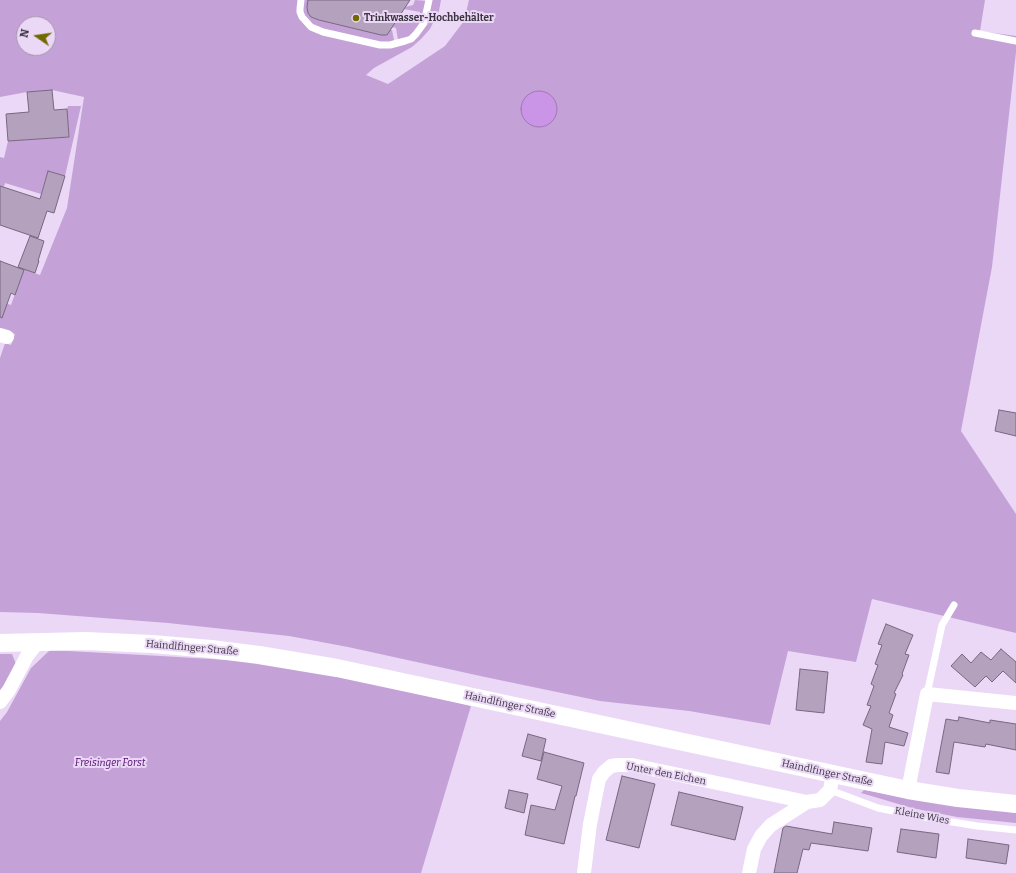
<!DOCTYPE html>
<meta charset="utf-8">
<style>
body{margin:0}
#map{position:relative;width:1016px;height:873px;overflow:hidden;background:#ebd8f6;font-family:Bitter,serif}
canvas{display:block}
.north{position:absolute;left:16px;top:16px;width:40px;height:40px;box-sizing:border-box;background:#ebd8f6;border:1px solid #a596ad;border-radius:50%;rotate:283deg;font-size:11px;font-weight:700;line-height:16px;text-align:center;color:#3c3440}
.north::after{content:'';display:block;margin:auto;width:14px;height:18px;background:#716800;clip-path:polygon(50% 0,100% 100%,50% 72%,0 100%)}
</style>
<div id="map">
<canvas width="1016" height="873"></canvas>
<div class="north">N</div>
</div>
<script>
const ctx = document.querySelector('canvas').getContext('2d');
ctx.lineJoin = 'round';
function paint(path, color) { ctx.fillStyle = color; ctx.fill(path, 'evenodd'); }
const shape = rows => new Path2D(rows.map(r => 'M' + r).join(''));
function strokePath(path, color, width, dash) { ctx.strokeStyle = color; ctx.lineWidth = width; ctx.lineCap = dash ? 'butt' : 'round'; ctx.setLineDash(dash || []); ctx.stroke(path); }
function write(font, color, halo, rows, align = 'center') {
  ctx.font = font + ' Bitter,serif'; ctx.lineWidth = 4; ctx.setLineDash([]); ctx.textBaseline = 'middle'; ctx.strokeStyle = halo; ctx.fillStyle = color; for (const [text, x, y, turn = 0] of rows) {
    ctx.save(); ctx.translate(x, y); ctx.rotate((+turn || 0) * Math.PI / 180); ctx.textAlign = isNaN(turn) ? turn : align; if (halo) ctx.strokeText(text, 0, 0); ctx.fillText(text, 0, 0); ctx.restore();
  }
}
const green = shape([
 [0,0,308,0,307,7,311,17,319,20,381,35,387,35,390,30,392,30,394,40,398,40,396,28,392,27,401,13,403,14,401,18,402,21,404,21,406,20,407,14,416,16,415,20,417,21,420,12,404,9,405,7,413,5,415,0,427,1,428,0,441,0,439,11,430,29,421,39,412,47,374,68,366,75,388,84,445,46,464,21,469,0,985,0,980,31,1016,36,1016,52,992,267,961,431,1016,514,1016,633,872,599,856,662,788,651,770,725,689,711,600,701,485,677,348,647,289,636,168,623,38,613,0,612,0,358,5,343,11,345,15,334,0,328,0,301,11,305,24,269,40,275,67,208,84,97,52,90,27,92,0,97],
 [24,24,48,24,48,48,24,48],
 [68,106,81,106,65,176,48,171,41,194,5,183,4,187,0,186,0,157,4,158,8,141,69,137,67,109],
 [50,650,161,656,244,661,340,676,471,706,421,873,0,873,0,721,7,712,31,668],
 [0,654,12,654,16,664,0,694],
 [864,790,1016,813,1016,823,957,817,912,808,861,793]
]);
const water = shape([
 '521 109a18 18 0 1 1 36 0a18 18 0 1 1-36 0Z'
]);
const building = shape([
 [308,0,410,0,387,35,381,35,319,20,311,17,308,13,307,7,308,0],
 [52,90,54,110,67,109,69,137,8,141,6,114,29,112,27,92,52,90],
 [48,171,65,176,54,213,47,211,38,238,0,225,0,186,40,199,48,171],
 [30,236,44,241,38,261,39,261,35,273,18,267,30,236],
 [0,261,24,270,15,295,11,293,2,318,0,317,0,261],
 [999,410,1016,413,1016,436,995,431,999,410],
 [886,624,913,635,905,654,909,655,902,674,903,675,894,693,896,694,889,713,893,715,889,727,908,733,904,746,885,742,882,764,866,762,872,729,863,725,871,706,867,705,874,686,871,684,878,665,875,664,882,645,878,644,886,624],
 [1001,649,1016,662,1016,683,1003,671,992,682,986,676,975,687,951,666,962,654,971,663,981,652,991,660,1001,649],
 [800,669,828,672,824,713,796,710,800,669],
 [959,717,990,723,990,720,1016,724,1016,750,986,744,985,747,954,742,949,774,936,772,946,719,958,721,959,717],
 [528,734,546,739,541,761,522,756,528,734],
 [544,752,584,763,576,796,575,796,564,844,525,835,531,805,555,810,562,786,537,779,544,752],
 [622,776,655,784,639,848,606,840,622,776],
 [509,790,528,794,524,813,505,808,509,790],
 [679,792,743,807,735,840,671,825,679,792],
 [834,822,872,828,868,851,811,843,809,850,803,849,797,873,774,873,783,828,786,826,832,834,834,822],
 [901,829,939,834,936,858,897,852,901,829],
 [968,839,1009,845,1006,864,966,858,968,839]
]);
const service = shape([
 [301,0,300,9,300,12,302,17,311,27,323,32,380,45,390,45,405,41,411,39,416,34,424,23,429,0],
 [975,33,1016,41],
 [927,694,942,625,954,605],
 [830,790,878,808,928,818,977,826,1016,830]
]);
const minor = shape([
 [0,335,7,337],
 [0,702,9,690,27,656,38,642],
 [908,790,927,694,1016,703],
 [584,873,590,824,599,779,604,772,611,766,618,765,632,765,807,802],
 [749,873,754,849,761,836,771,825,807,802,820,800,830,790,833,774]
]);
const tertiary = shape([
 [0,643,86,641,152,644,211,649,259,655,337,668,908,790,958,798,1016,804]
]);
const markers = [
 [356,18,4,"#716800"]
];
const poiNames = [
 ["Trinkwasser-Hochbehälter",364,18]
];
const streetNames = [
 ["Haindlfinger Straße",192,648,5],
 ["Haindlfinger Straße",510,705,12],
 ["Haindlfinger Straße",827,773,12],
 ["Unter den Eichen",666,774,11],
 ["Kleine Wies",922,816,11]
];
const parkNames = [
 ["Freisinger Forst",110,763]
];
paint(green, '#c4a2d7');
paint(water, '#ca95e6');
strokePath(water, '#9f78b4', 1);
paint(building, '#b3a1be');
strokePath(building, '#786782', 1);
strokePath(service, '#fff', 7);
strokePath(minor, '#fff', 14);
strokePath(tertiary, '#fff', 18);
for (const [x, y, r, color] of markers) { const dot = new Path2D(); dot.arc(x, y, r, 0, 2 * Math.PI); ctx.fillStyle = color; ctx.fill(dot); strokePath(dot, '#ebd8f6', 1.5); }
write('bold 10px', '#3c3440', '#ebd8f6', poiNames, 'left');
write('10px', '#3c3440', '#ebd8f6', streetNames);
write('italic 10px', '#4f056a', '#ebd8f6', parkNames);
</script>
